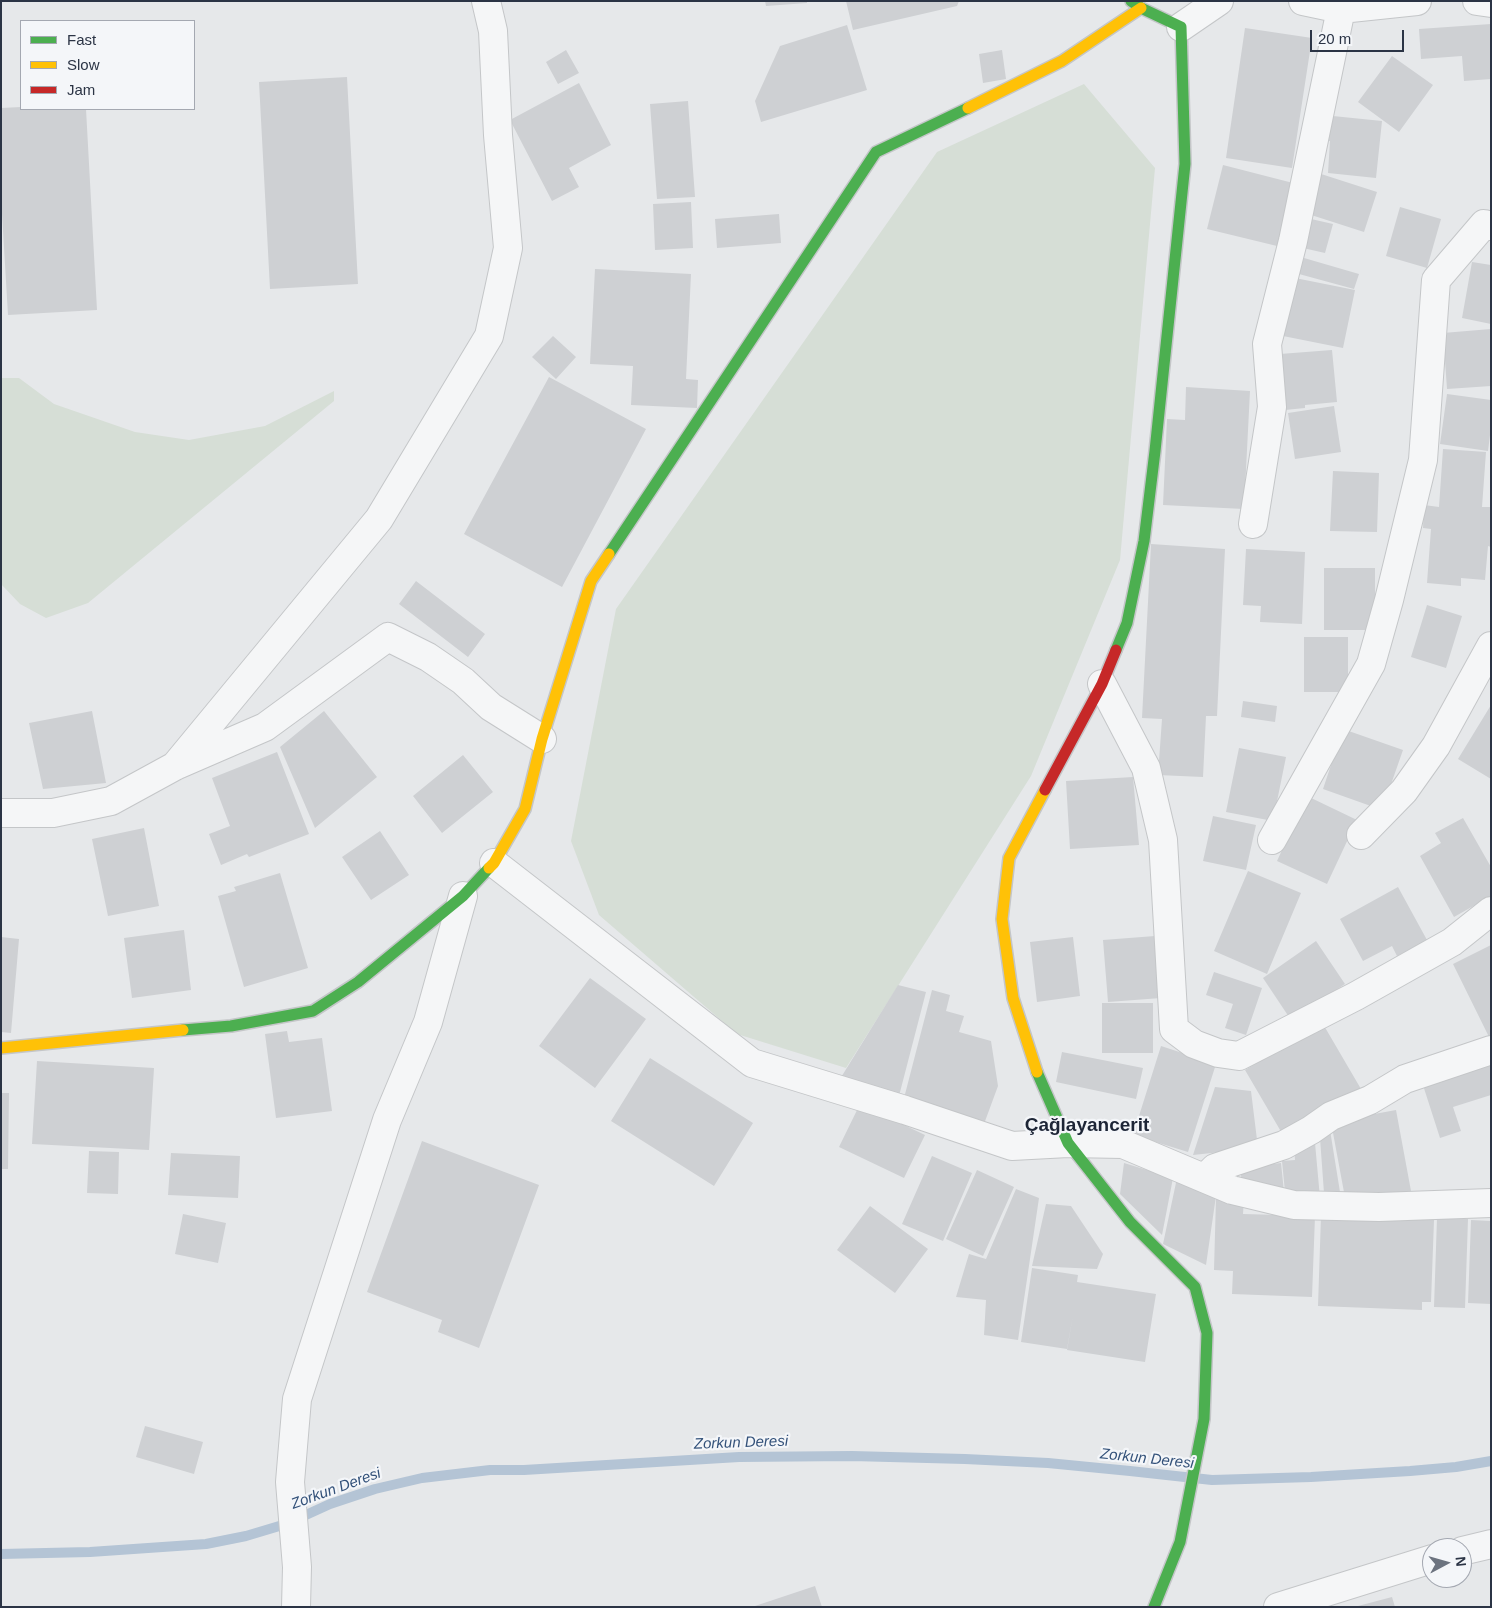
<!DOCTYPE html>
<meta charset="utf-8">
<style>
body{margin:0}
#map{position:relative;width:1492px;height:1608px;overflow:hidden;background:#e6e8ea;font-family:Helvetica,sans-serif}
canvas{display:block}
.frame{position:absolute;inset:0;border:2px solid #2b3445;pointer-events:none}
.legend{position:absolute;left:20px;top:20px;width:175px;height:90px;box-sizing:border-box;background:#f4f6f9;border:1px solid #a4a8b1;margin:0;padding:6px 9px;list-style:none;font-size:15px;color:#2b3445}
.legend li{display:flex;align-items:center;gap:10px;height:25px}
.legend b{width:25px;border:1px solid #a4a8b1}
.north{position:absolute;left:1422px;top:1538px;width:50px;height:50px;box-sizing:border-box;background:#f4f6f9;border:1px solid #a4a8b1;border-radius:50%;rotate:84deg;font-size:14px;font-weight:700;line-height:20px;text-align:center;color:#2b3445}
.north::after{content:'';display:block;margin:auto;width:18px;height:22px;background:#6c737f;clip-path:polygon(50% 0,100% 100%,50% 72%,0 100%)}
.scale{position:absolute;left:1310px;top:30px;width:94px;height:22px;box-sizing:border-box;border:2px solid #2b3445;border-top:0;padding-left:6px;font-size:15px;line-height:18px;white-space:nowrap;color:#2b3445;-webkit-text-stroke:4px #f4f6f9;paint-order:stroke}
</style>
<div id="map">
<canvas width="1492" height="1608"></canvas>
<div class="frame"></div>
<ul class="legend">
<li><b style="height:6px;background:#4caf50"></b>Fast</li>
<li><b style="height:6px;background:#ffc107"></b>Slow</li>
<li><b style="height:6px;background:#c62828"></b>Jam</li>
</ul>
<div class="north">N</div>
<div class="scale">20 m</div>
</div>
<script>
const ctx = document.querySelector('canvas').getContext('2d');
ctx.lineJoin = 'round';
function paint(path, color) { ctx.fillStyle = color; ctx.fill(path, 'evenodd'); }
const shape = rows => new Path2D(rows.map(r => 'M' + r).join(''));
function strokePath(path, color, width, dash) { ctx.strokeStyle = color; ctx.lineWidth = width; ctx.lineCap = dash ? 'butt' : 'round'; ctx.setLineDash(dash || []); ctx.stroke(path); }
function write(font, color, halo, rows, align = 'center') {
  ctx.font = font + ' Helvetica,sans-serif'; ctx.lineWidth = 4.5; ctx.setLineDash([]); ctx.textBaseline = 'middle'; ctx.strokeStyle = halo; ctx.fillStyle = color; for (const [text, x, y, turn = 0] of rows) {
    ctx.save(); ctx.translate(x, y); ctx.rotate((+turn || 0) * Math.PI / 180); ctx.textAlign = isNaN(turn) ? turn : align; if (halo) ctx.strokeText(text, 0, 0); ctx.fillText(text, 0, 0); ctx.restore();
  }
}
const green = shape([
 [1084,84,1155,168,1120,560,1031,776,846,1068,737,1034,599,915,571,841,616,609,937,152],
 [1,378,19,378,54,404,135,432,189,440,265,426,334,391,334,401,88,603,46,618,20,604,1,584]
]);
const stream = shape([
 [1,1554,90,1552,206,1544,246,1536,286,1524,330,1504,375,1489,422,1478,490,1470,524,1470,739,1457,852,1456,965,1459,1048,1463,1130,1471,1212,1480,1311,1477,1410,1471,1456,1467,1491,1461]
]);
const building = shape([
 [765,1,807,1,807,3,766,6],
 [846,1,959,1,957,6,853,30],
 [1491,24,1491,79,1464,81,1462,56,1421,59,1419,29],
 [847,25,867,90,761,122,755,101,780,46],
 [1245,28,1312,38,1292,168,1226,158],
 [566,50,579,73,558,84,546,62],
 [1002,50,1006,79,983,83,979,54],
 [1392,56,1433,85,1399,132,1358,102],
 [347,77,358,284,270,289,259,82],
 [579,83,611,145,569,168,579,187,552,201,510,120],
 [688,101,695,197,657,199,650,104],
 [21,107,21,109,86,109,97,310,8,315,1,197,1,108],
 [1323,115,1382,121,1376,178,1328,173,1330,141,1320,140],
 [1223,165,1293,183,1277,246,1207,229],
 [1318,173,1377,192,1364,232,1305,213],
 [691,202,693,248,655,250,653,204],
 [1400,207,1441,219,1427,268,1386,256],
 [779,214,781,243,717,248,715,219],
 [1311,219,1333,224,1325,253,1303,248],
 [1304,258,1359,274,1354,289,1299,274],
 [1472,262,1491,265,1491,324,1462,318],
 [595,269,691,274,686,379,698,380,697,408,631,405,633,366,590,364],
 [1295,278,1355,290,1343,348,1283,336],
 [1491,329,1491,386,1447,389,1443,333],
 [553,336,576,357,556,379,532,357],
 [1332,350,1337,402,1305,405,1305,408,1285,410,1280,354],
 [549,377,646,429,562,587,464,534],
 [1186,387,1250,391,1244,509,1163,505,1167,419,1185,420],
 [1447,394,1491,400,1491,427,1488,451,1440,444],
 [1334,406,1341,452,1295,459,1288,413],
 [1443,449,1486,452,1482,507,1491,507,1491,547,1488,546,1485,580,1461,578,1461,586,1427,583,1431,529,1423,528,1424,505,1439,507],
 [1333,471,1379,473,1377,532,1330,531],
 [1151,544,1225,549,1217,716,1206,716,1203,777,1158,775,1162,719,1142,718],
 [1246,549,1305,552,1302,624,1260,622,1261,606,1243,605],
 [1324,568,1375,568,1375,630,1324,630],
 [416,581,485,634,468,657,399,604],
 [1427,605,1462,616,1446,668,1411,657],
 [1304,637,1348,637,1348,692,1304,692],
 [1243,701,1277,706,1275,722,1241,717],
 [1491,705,1491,779,1458,759],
 [92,711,106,783,43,789,29,723],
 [324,711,377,777,315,828,280,747],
 [1343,729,1403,750,1382,810,1323,789],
 [1239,748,1286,757,1273,821,1226,812],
 [277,752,309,834,249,857,247,854,221,865,209,834,230,826,212,778],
 [463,755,493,792,442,833,413,796],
 [1133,777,1139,845,1070,849,1066,781],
 [1307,796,1357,820,1327,884,1277,861],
 [1213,816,1256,825,1246,870,1203,861],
 [1463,818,1491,867,1491,896,1454,917,1420,856,1441,843,1435,833],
 [144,828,159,906,108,916,92,839],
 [380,831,409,875,371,900,342,857],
 [1248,871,1301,893,1267,974,1214,951],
 [280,873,308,968,244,987,218,896,236,891,234,887],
 [1398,887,1427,940,1397,956,1392,946,1363,961,1340,919],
 [184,930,191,990,132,998,124,938],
 [1155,936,1161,998,1108,1002,1103,940],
 [1,937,19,939,11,1033,1,1032],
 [1073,937,1080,996,1037,1002,1030,942],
 [1316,941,1345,984,1291,1020,1263,978],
 [1491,945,1491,1041,1453,964],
 [1214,972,1262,988,1246,1035,1225,1028,1233,1004,1206,995],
 [590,978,646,1019,595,1088,539,1046],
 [898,985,926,992,899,1096,840,1079],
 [932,990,950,995,946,1011,964,1016,959,1032,991,1041,998,1086,984,1124,903,1102],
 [1102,1003,1153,1003,1153,1053,1102,1053],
 [1323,1024,1361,1089,1283,1135,1245,1070],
 [287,1031,289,1042,322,1038,332,1111,276,1118,265,1034],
 [1161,1046,1216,1064,1188,1152,1133,1135],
 [1062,1052,1143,1068,1136,1099,1056,1082],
 [1491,1057,1491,1095,1453,1107,1461,1131,1440,1138,1421,1079],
 [650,1058,753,1123,714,1186,611,1121],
 [37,1061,154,1068,149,1150,32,1144],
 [1215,1087,1251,1091,1258,1148,1193,1155],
 [1,1093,9,1093,8,1169,1,1169],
 [860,1104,925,1135,904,1178,839,1147],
 [1396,1110,1411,1191,1346,1203,1331,1122],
 [1330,1130,1340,1192,1324,1193,1320,1138],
 [422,1141,539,1185,479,1348,438,1332,442,1320,367,1292],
 [1315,1143,1320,1198,1286,1202,1282,1161,1295,1160,1294,1145],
 [89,1151,119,1152,118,1194,87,1193],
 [171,1153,240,1156,238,1198,168,1195],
 [932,1156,972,1173,943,1241,902,1224],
 [1124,1163,1173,1178,1162,1235,1120,1194],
 [1281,1163,1284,1192,1243,1190,1240,1168],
 [977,1170,1014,1187,983,1256,946,1239],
 [1177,1178,1217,1189,1206,1265,1163,1244],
 [1016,1189,1039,1198,1018,1340,984,1335,986,1300,956,1297,969,1254,986,1259],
 [1216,1198,1244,1198,1243,1214,1315,1216,1312,1297,1232,1294,1233,1271,1214,1270],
 [1046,1204,1071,1206,1103,1254,1097,1269,1032,1266],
 [870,1206,928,1249,895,1293,837,1250],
 [183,1214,226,1223,218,1263,175,1254],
 [1321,1216,1434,1220,1431,1302,1422,1302,1422,1310,1318,1306],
 [1437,1218,1468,1219,1465,1308,1434,1307],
 [1471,1220,1491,1221,1491,1304,1468,1303],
 [1032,1268,1078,1275,1077,1282,1156,1294,1145,1362,1067,1350,1073,1315,1067,1349,1021,1342],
 [145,1426,203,1442,194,1474,136,1457],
 [815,1586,822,1607,755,1607,755,1606],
 [1392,1597,1395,1607,1358,1607,1358,1606]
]);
const street = shape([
 [1303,1,1341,9,1417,1],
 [1477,1,1491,3],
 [1181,27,1219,1],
 [1253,524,1272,407,1267,344,1293,241,1341,9],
 [1102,684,1146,768,1163,840,1174,1029,1194,1044,1218,1053,1239,1056,1356,996,1452,942,1491,911],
 [175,766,379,519,489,336,508,248,498,135,493,31,486,1],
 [1,813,53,813,111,801,175,766,265,727,388,637,428,657,463,681,491,707,542,739],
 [1361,835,1404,791,1436,746,1491,646],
 [1272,840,1371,664,1389,600,1423,460,1436,280,1484,224,1491,226],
 [494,863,752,1063,905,1110,1012,1146,1068,1143,1123,1144,1232,1190,1294,1205,1379,1207,1491,1203],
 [1205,1178,1215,1168,1284,1145,1311,1130,1331,1116,1370,1100,1405,1079,1491,1050],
 [1462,1551,1491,1544],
 [296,1607,297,1567,290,1482,297,1399,387,1120,428,1022,463,896],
 [1278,1607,1432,1559]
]);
const fast = shape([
 [609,554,876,152,968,108],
 [1116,650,1127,623,1144,541,1155,451,1185,164,1181,27,1141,8,1131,1],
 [183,1030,231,1026,313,1011,358,982,463,896,489,868],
 [1037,1072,1068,1143,1130,1222,1195,1287,1207,1333,1204,1419,1180,1542,1154,1607]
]);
const slow = shape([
 [968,108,1062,61,1141,8],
 [489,868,494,863,525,809,542,739,591,581,609,554],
 [1,1048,183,1030],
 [1037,1072,1013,998,1002,919,1009,858,1045,790]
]);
const jam = shape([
 [1045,790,1102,684,1116,650]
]);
const waterNames = [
 ["Zorkun Deresi",741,1443,-2],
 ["Zorkun Deresi",1147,1459,6],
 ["Zorkun Deresi",336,1489,-20]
];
const districtNames = [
 ["Çağlayancerit",1087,1126]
];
paint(green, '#d6ded6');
strokePath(stream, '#b4c4d5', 10);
paint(building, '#ced0d3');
strokePath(street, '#c4c6c8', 30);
strokePath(fast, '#c4c6c8', 14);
strokePath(slow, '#c4c6c8', 14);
strokePath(jam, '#c4c6c8', 14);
strokePath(street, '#f5f6f7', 28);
strokePath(fast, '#4caf50', 11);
strokePath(slow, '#ffc107', 11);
strokePath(jam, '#c62828', 11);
write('italic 15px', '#34527a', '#f4f6f9', waterNames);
write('bold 19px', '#1d2536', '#f4f6f9', districtNames);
</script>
